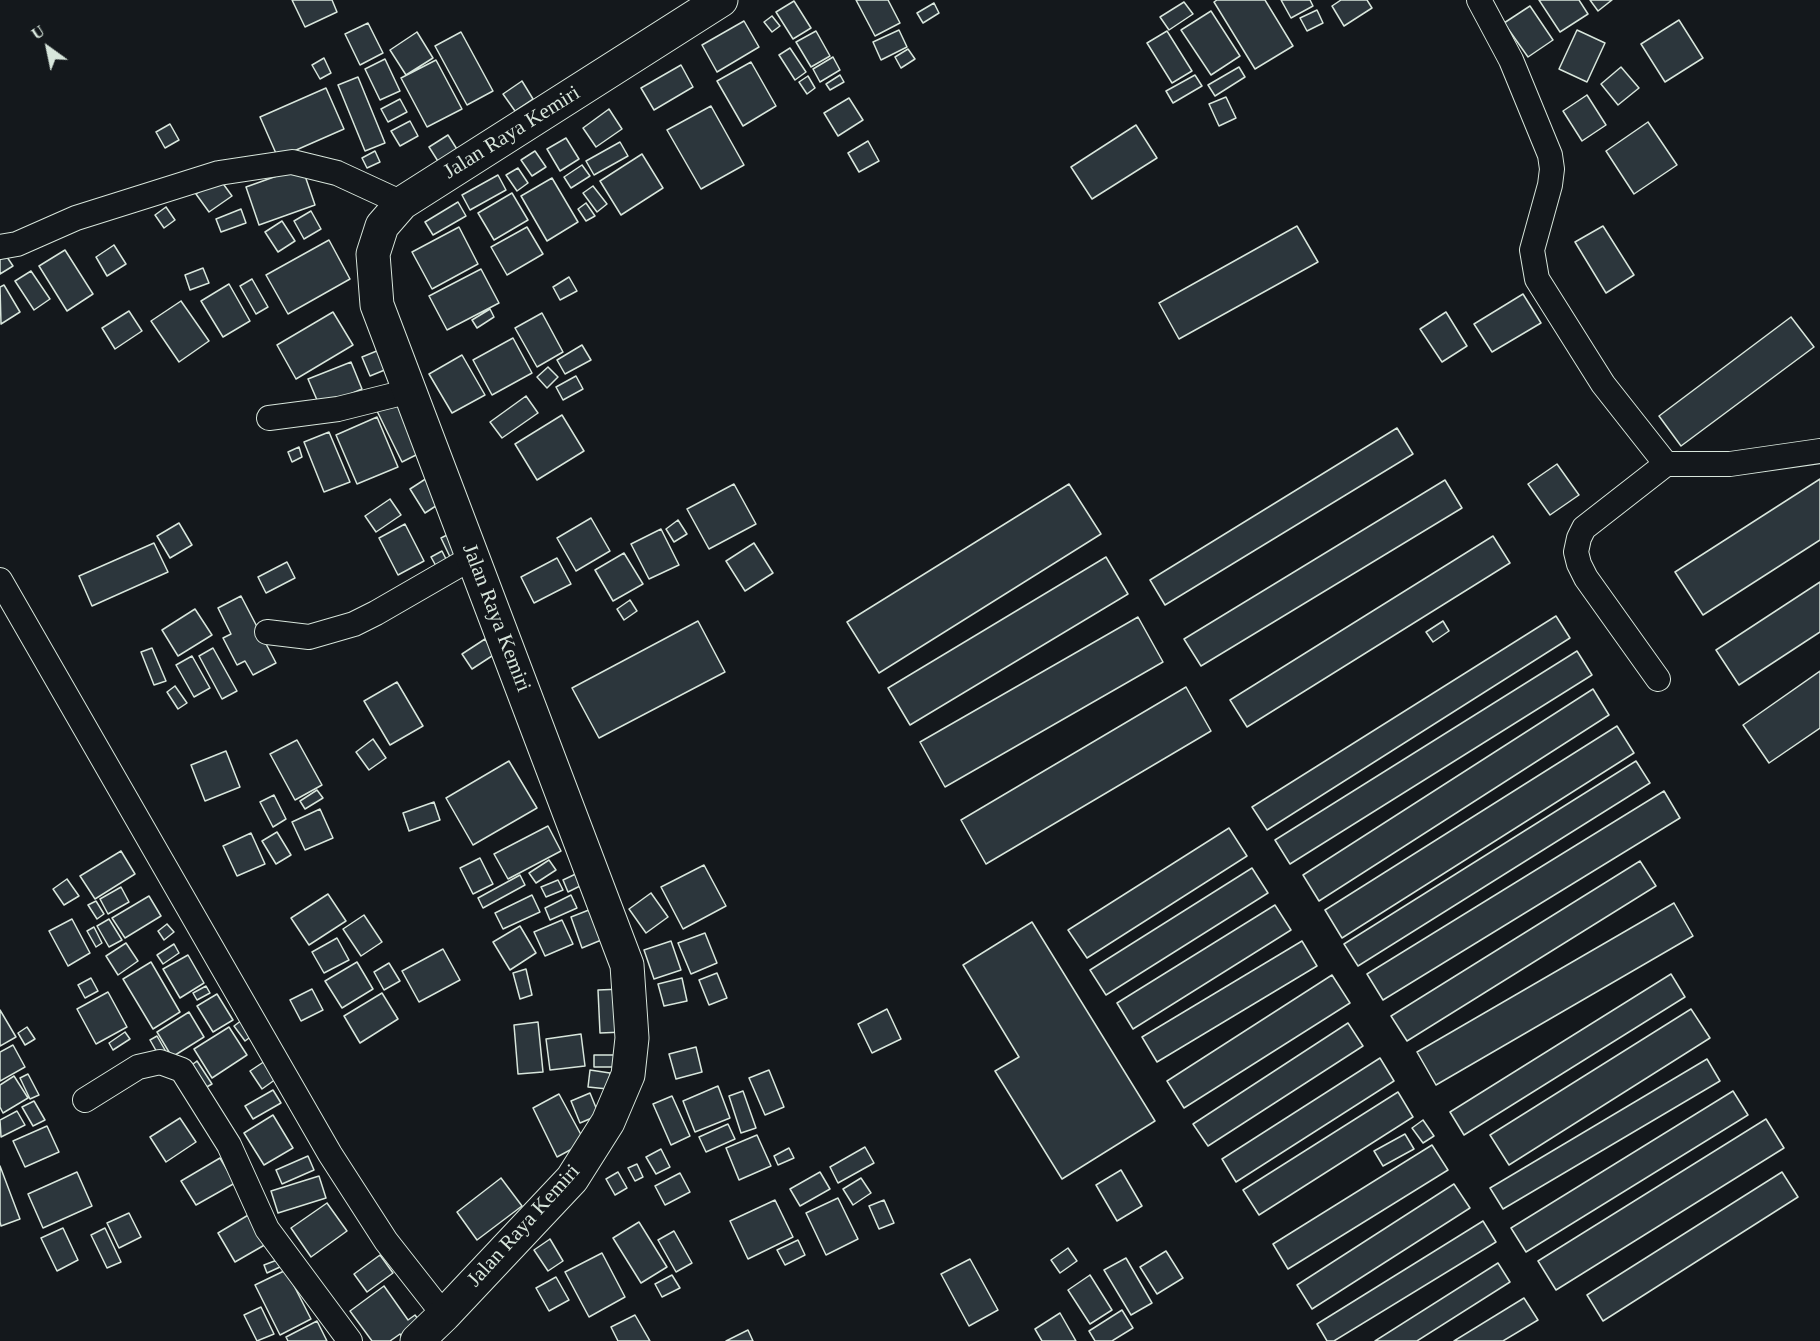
<!DOCTYPE html>
<style>
body{margin:0}
#map{position:relative;width:1820px;height:1341px;overflow:hidden;background:#14181c;font-family:"Times New Roman",serif}
canvas{display:block}
.north{position:absolute;left:18px;top:18px;width:60px;height:60px;-webkit-text-stroke:4px #14181c;paint-order:stroke;rotate:327deg;font-size:16px;font-weight:700;line-height:24px;text-align:center;color:#d8e6dc}
.north::after{content:'';display:block;margin:auto;width:21px;height:27px;background:#d8e6dc;clip-path:polygon(50% 0,100% 100%,50% 72%,0 100%)}
</style>
<div id="map">
<canvas width="1820" height="1341"></canvas>
<div class="north">U</div>
</div>
<script>
const ctx = document.querySelector('canvas').getContext('2d');
ctx.lineJoin = 'round';
function paint(path, color) { ctx.fillStyle = color; ctx.fill(path, 'evenodd'); }
const shape = rows => new Path2D(rows.map(r => 'M' + r).join(''));
function strokePath(path, color, width, dash) { ctx.strokeStyle = color; ctx.lineWidth = width; ctx.lineCap = dash ? 'butt' : 'round'; ctx.setLineDash(dash || []); ctx.stroke(path); }
function write(font, color, halo, rows, align = 'center') {
  ctx.font = font + ' "Times New Roman",serif'; ctx.lineWidth = 4.5; ctx.setLineDash([]); ctx.textBaseline = 'middle'; ctx.strokeStyle = halo; ctx.fillStyle = color; for (const [text, x, y, turn = 0] of rows) {
    ctx.save(); ctx.translate(x, y); ctx.rotate((+turn || 0) * Math.PI / 180); ctx.textAlign = isNaN(turn) ? turn : align; if (halo) ctx.strokeText(text, 0, 0); ctx.fillText(text, 0, 0); ctx.restore();
  }
}
const building = shape([
 [292,0,332,0,337,12,305,27,292,0],
 [856,0,888,0,900,23,875,36,856,0],
 [1217,0,1265,0,1293,46,1255,69,1214,2,1217,0],
 [1281,0,1310,0,1313,6,1291,18,1281,0],
 [1341,0,1367,0,1372,8,1344,26,1332,6,1341,0],
 [1539,0,1579,0,1588,14,1560,32,1539,0],
 [1590,0,1612,0,1598,11,1590,0],
 [794,1,811,28,793,39,776,12,794,1],
 [1184,2,1193,14,1169,30,1160,17,1184,2],
 [934,3,939,13,923,23,917,13,934,3],
 [1530,6,1553,40,1528,57,1504,23,1530,6],
 [1317,10,1323,23,1307,31,1300,18,1317,10],
 [1211,11,1240,56,1211,75,1181,30,1211,11],
 [772,16,780,26,772,32,764,22,772,16],
 [1679,20,1703,58,1665,82,1641,44,1679,20],
 [744,21,759,47,717,72,702,45,744,21],
 [368,23,383,53,360,65,345,34,368,23],
 [899,30,907,47,881,60,873,42,899,30],
 [1577,30,1605,43,1587,82,1559,69,1577,30],
 [816,31,830,56,811,67,796,42,816,31],
 [1167,31,1192,71,1172,83,1147,43,1167,31],
 [417,32,433,58,406,75,390,50,417,32],
 [461,32,493,91,467,105,435,46,461,32],
 [790,48,806,72,795,80,779,55,790,48],
 [908,49,915,59,901,68,895,57,908,49],
 [833,57,840,70,820,82,813,69,833,57],
 [324,58,331,73,320,79,312,65,324,58],
 [385,59,400,91,380,100,365,69,385,59],
 [436,60,462,109,427,127,401,78,436,60],
 [751,62,776,106,743,126,717,81,751,62],
 [681,65,693,87,654,110,641,88,681,65],
 [1239,67,1245,77,1215,96,1208,85,1239,67],
 [1621,67,1639,88,1618,105,1601,84,1621,67],
 [840,75,844,82,830,90,826,84,840,75],
 [1195,75,1202,86,1173,103,1166,91,1195,75],
 [808,76,815,88,807,94,799,82,808,76],
 [358,77,385,143,365,151,338,85,358,77],
 [522,81,533,99,515,111,503,94,522,81],
 [326,88,344,129,278,158,260,117,326,88],
 [1587,95,1606,125,1582,141,1563,111,1587,95],
 [1226,97,1236,118,1219,126,1209,104,1226,97],
 [849,98,863,120,838,136,824,113,849,98],
 [400,99,407,112,388,122,381,109,400,99],
 [711,106,744,165,701,189,667,130,711,106],
 [609,109,622,129,596,147,583,128,609,109],
 [410,121,418,136,400,146,391,131,410,121],
 [1648,122,1677,165,1634,194,1606,151,1648,122],
 [170,124,179,140,165,148,156,132,170,124],
 [1136,125,1157,158,1092,199,1071,167,1136,125],
 [448,135,460,154,441,166,429,147,448,135],
 [566,138,579,159,560,171,547,149,566,138],
 [868,141,879,161,859,172,848,153,868,141],
 [620,142,628,156,594,175,586,161,620,142],
 [375,151,380,162,367,168,362,158,375,151],
 [535,151,546,167,532,176,521,160,535,151],
 [642,154,663,188,621,215,600,181,642,154],
 [582,165,590,176,571,188,564,177,582,165],
 [302,167,315,205,259,225,246,187,302,167],
 [518,168,528,183,517,191,506,175,518,168],
 [498,175,506,190,470,210,462,195,498,175],
 [219,178,232,196,209,212,196,194,219,178],
 [552,178,578,222,547,241,521,196,552,178],
 [593,186,607,204,597,212,583,193,593,186],
 [512,193,528,220,494,240,478,213,512,193],
 [458,202,466,216,433,235,425,222,458,202],
 [586,203,595,216,586,221,578,209,586,203],
 [166,207,175,220,164,228,155,215,166,207],
 [241,209,246,223,221,232,216,219,241,209],
 [311,211,321,229,304,239,294,221,311,211],
 [282,221,295,241,278,252,265,232,282,221],
 [1297,226,1318,262,1179,339,1159,303,1297,226],
 [1603,226,1634,275,1606,293,1575,242,1603,226],
 [459,227,478,264,432,289,412,252,459,227],
 [527,227,543,254,507,275,491,247,527,227],
 [329,240,350,279,288,314,266,275,329,240],
 [114,245,126,264,107,276,96,257,114,245],
 [1,248,13,266,0,274,0,249,1,248],
 [65,250,93,294,67,311,39,266,65,250],
 [203,268,209,283,190,290,185,275,203,268],
 [481,269,499,303,447,330,429,296,481,269],
 [31,271,50,299,34,310,15,281,31,271],
 [569,277,577,291,560,300,553,287,569,277],
 [252,279,268,307,256,314,240,286,252,279],
 [229,284,250,321,223,337,201,301,229,284],
 [4,285,20,312,1,324,0,287,4,285],
 [1523,294,1541,323,1492,352,1474,324,1523,294],
 [181,301,209,341,179,362,151,321,181,301],
 [490,309,494,317,477,328,472,320,490,309],
 [129,311,142,331,115,349,102,328,129,311],
 [333,312,353,345,296,379,277,345,333,312],
 [1446,312,1467,346,1442,362,1420,329,1446,312],
 [542,313,563,352,537,367,515,328,542,313],
 [1791,317,1814,347,1681,446,1659,416,1791,317],
 [513,338,532,373,492,395,473,360,513,338],
 [582,345,591,360,565,374,557,360,582,345],
 [384,348,392,367,370,376,362,357,384,348],
 [462,355,485,395,452,413,429,374,462,355],
 [351,362,362,389,320,407,308,379,351,362],
 [548,367,558,377,547,388,537,377,548,367],
 [576,376,583,389,563,400,556,387,576,376],
 [526,396,538,413,502,438,490,422,526,396],
 [400,400,424,451,402,462,377,411,400,400],
 [562,415,584,451,537,480,515,444,562,415],
 [377,417,398,467,357,484,336,435,377,417],
 [1397,428,1413,454,1165,605,1150,580,1397,428],
 [329,432,350,482,324,492,304,442,329,432],
 [299,447,302,457,292,462,288,452,299,447],
 [1557,464,1579,495,1550,515,1528,484,1557,464],
 [427,478,442,502,425,513,410,489,427,478],
 [1820,479,1820,540,1703,615,1675,572,1820,479],
 [1445,480,1462,508,1201,666,1184,639,1445,480],
 [734,484,756,524,709,549,687,509,734,484],
 [1069,484,1101,534,879,673,847,622,1069,484],
 [390,499,401,515,376,532,365,516,390,499],
 [591,518,610,551,576,571,557,538,591,518],
 [678,520,687,534,674,542,666,529,678,520],
 [179,523,192,545,170,558,157,536,179,523],
 [405,524,424,561,398,575,379,538,405,524],
 [661,529,679,565,649,579,631,544,661,529],
 [453,532,464,553,451,559,441,538,453,532],
 [1493,536,1510,563,1247,727,1230,700,1493,536],
 [154,543,168,572,92,606,79,576,154,543],
 [754,543,773,573,745,591,726,561,754,543],
 [442,551,447,561,436,566,431,557,442,551],
 [624,553,643,584,613,601,595,570,624,553],
 [1106,557,1128,594,910,725,888,688,1106,557],
 [557,558,571,584,534,603,521,577,557,558],
 [287,562,295,578,266,593,258,577,287,562],
 [1820,582,1820,632,1739,685,1716,650,1820,582],
 [241,596,276,663,253,675,245,661,237,665,223,638,231,634,218,608,241,596],
 [630,600,637,611,624,620,617,609,630,600],
 [195,609,212,635,178,656,162,630,195,609],
 [1556,616,1570,638,1267,830,1252,807,1556,616],
 [1138,617,1163,662,945,787,920,742,1138,617],
 [698,621,725,672,599,738,572,688,698,621],
 [1443,621,1449,631,1433,642,1426,632,1443,621],
 [485,639,495,654,472,669,462,654,485,639],
 [152,648,166,681,154,685,141,652,152,648],
 [213,648,237,691,222,699,199,656,213,648],
 [1577,651,1592,675,1290,864,1275,840,1577,651],
 [192,656,210,688,194,697,176,665,192,656],
 [1820,671,1820,728,1769,763,1743,725,1820,671],
 [397,682,423,726,390,745,364,701,397,682],
 [175,686,187,703,178,709,167,692,175,686],
 [1186,687,1211,731,986,864,961,820,1186,687],
 [1593,689,1609,715,1319,901,1303,875,1593,689],
 [1617,726,1634,753,1342,938,1325,910,1617,726],
 [373,739,386,758,369,770,356,752,373,739],
 [297,740,322,785,295,800,270,754,297,740],
 [226,751,240,787,205,801,191,765,226,751],
 [509,761,537,808,473,845,446,798,509,761],
 [1636,761,1650,783,1358,966,1344,944,1636,761],
 [317,790,323,798,305,809,300,801,317,790],
 [1664,791,1680,818,1383,1000,1367,974,1664,791],
 [274,795,286,819,273,827,260,802,274,795],
 [434,802,440,820,409,831,403,813,434,802],
 [320,809,333,838,305,850,292,822,320,809],
 [548,826,561,851,508,879,494,854,548,826],
 [1229,828,1247,856,1087,958,1068,930,1229,828],
 [277,832,291,855,276,864,262,841,277,832],
 [251,833,265,864,237,876,223,846,251,833],
 [121,851,135,874,95,899,80,876,121,851],
 [480,858,493,884,473,894,460,868,480,858],
 [549,860,556,870,536,883,529,873,549,860],
 [1640,861,1656,886,1407,1041,1391,1016,1640,861],
 [704,865,726,906,683,929,661,887,704,865],
 [1252,868,1268,893,1106,995,1090,970,1252,868],
 [582,871,588,882,568,892,563,880,582,871],
 [520,875,525,885,483,908,478,898,520,875],
 [67,879,79,896,64,905,53,889,67,879],
 [558,880,563,890,546,897,541,887,558,880],
 [121,887,129,902,108,914,100,899,121,887],
 [651,893,668,917,646,933,629,909,651,893],
 [328,894,346,921,309,945,291,918,328,894],
 [532,895,540,912,503,929,495,913,532,895],
 [571,895,577,908,550,920,545,908,571,895],
 [149,896,161,916,125,938,112,918,149,896],
 [96,901,104,914,97,919,88,905,96,901],
 [1674,903,1693,936,1436,1085,1417,1052,1674,903],
 [1275,905,1291,930,1133,1029,1117,1003,1275,905],
 [599,906,611,936,582,948,571,917,599,906],
 [364,915,382,942,361,956,343,929,364,915],
 [72,919,90,953,68,966,49,931,72,919],
 [109,919,122,940,109,947,97,926,109,919],
 [562,920,573,944,545,956,534,932,562,920],
 [1032,922,1155,1121,1062,1179,995,1071,1019,1057,963,965,1032,922],
 [167,924,174,932,164,940,158,931,167,924],
 [520,926,536,953,510,970,493,942,520,926],
 [94,927,102,943,96,947,87,931,94,927],
 [705,933,717,963,691,974,678,943,705,933],
 [337,938,349,960,324,973,312,952,337,938],
 [671,941,681,970,654,979,644,950,671,941],
 [1302,941,1317,966,1157,1062,1142,1037,1302,941],
 [126,943,138,961,118,975,106,956,126,943],
 [174,944,179,953,163,964,157,955,174,944],
 [443,949,460,980,419,1002,402,971,443,949],
 [188,955,204,983,180,998,163,969,188,955],
 [151,962,180,1012,153,1029,123,979,151,962],
 [357,962,373,989,342,1008,325,981,357,962],
 [389,963,400,981,384,990,374,972,389,963],
 [526,969,532,995,520,999,513,973,526,969],
 [717,973,727,998,709,1005,699,980,717,973],
 [1671,974,1685,997,1464,1135,1450,1112,1671,974],
 [1332,975,1350,1003,1184,1108,1167,1081,1332,975],
 [91,978,98,991,85,998,78,985,91,978],
 [682,978,687,1001,664,1006,658,984,682,978],
 [206,986,210,993,197,1000,193,993,206,986],
 [312,989,323,1010,301,1021,290,1000,312,989],
 [622,989,624,1032,600,1033,598,990,622,989],
 [108,992,127,1027,96,1044,77,1009,108,992],
 [382,993,398,1019,360,1043,344,1016,382,993],
 [217,994,233,1020,213,1032,197,1006,217,994],
 [887,1009,901,1039,872,1053,858,1024,887,1009],
 [1691,1009,1710,1038,1509,1165,1490,1135,1691,1009],
 [0,1010,16,1037,0,1046,0,1010],
 [189,1012,204,1037,172,1057,157,1032,189,1012],
 [242,1020,253,1035,245,1041,234,1026,242,1020],
 [538,1022,543,1072,518,1074,514,1025,538,1022],
 [1348,1023,1363,1046,1208,1146,1193,1124,1348,1023],
 [27,1027,35,1039,25,1045,18,1033,27,1027],
 [229,1027,247,1055,212,1078,194,1049,229,1027],
 [125,1032,130,1039,113,1050,109,1043,125,1032],
 [581,1034,585,1066,550,1070,546,1039,581,1034],
 [157,1036,169,1057,162,1061,150,1040,157,1036],
 [13,1045,25,1067,0,1081,0,1052,13,1045],
 [696,1047,702,1072,676,1079,669,1054,696,1047],
 [594,1055,615,1055,615,1067,594,1067,594,1055],
 [1380,1058,1394,1081,1236,1182,1222,1159,1380,1058],
 [1707,1059,1720,1081,1503,1209,1490,1188,1707,1059],
 [197,1061,212,1084,203,1089,189,1067,197,1061],
 [265,1061,276,1079,262,1089,250,1071,265,1061],
 [590,1070,610,1073,608,1089,588,1087,590,1070],
 [769,1070,784,1107,765,1115,749,1078,769,1070],
 [28,1074,39,1095,30,1099,20,1078,28,1074],
 [14,1076,28,1098,3,1113,0,1107,0,1085,14,1076],
 [718,1086,730,1118,695,1132,683,1101,718,1086],
 [273,1090,281,1103,253,1119,245,1106,273,1090],
 [743,1091,756,1128,741,1133,729,1096,743,1091],
 [1733,1091,1748,1115,1526,1252,1511,1228,1733,1091],
 [1398,1092,1413,1117,1259,1215,1243,1190,1398,1092],
 [590,1093,599,1115,580,1123,571,1101,590,1093],
 [559,1094,585,1142,557,1157,533,1108,559,1094],
 [672,1096,690,1136,671,1145,653,1104,672,1096],
 [34,1101,45,1120,33,1126,22,1107,34,1101],
 [17,1111,25,1125,1,1137,0,1120,17,1111],
 [273,1115,293,1148,264,1165,244,1133,273,1115],
 [180,1118,196,1142,166,1162,150,1137,180,1118],
 [1766,1119,1784,1148,1556,1290,1538,1261,1766,1119],
 [1423,1120,1434,1136,1423,1143,1412,1128,1423,1120],
 [728,1124,735,1139,706,1152,699,1137,728,1124],
 [47,1126,59,1152,25,1167,13,1141,47,1126],
 [1405,1134,1414,1149,1383,1166,1374,1151,1405,1134],
 [757,1135,771,1166,739,1180,726,1148,757,1135],
 [1432,1145,1448,1170,1288,1269,1273,1244,1432,1145],
 [865,1147,874,1163,838,1183,830,1167,865,1147],
 [789,1148,794,1158,778,1165,774,1156,789,1148],
 [661,1149,670,1167,656,1174,646,1157,661,1149],
 [308,1156,314,1170,282,1184,276,1170,308,1156],
 [220,1158,235,1183,196,1205,181,1181,220,1158],
 [637,1164,643,1177,635,1181,628,1168,637,1164],
 [0,1166,20,1219,1,1226,0,1222,0,1166],
 [1121,1170,1142,1206,1117,1221,1096,1185,1121,1170],
 [77,1172,92,1206,43,1228,28,1194,77,1172],
 [618,1172,627,1188,615,1195,606,1179,618,1172],
 [820,1172,830,1189,800,1206,790,1189,820,1172],
 [1782,1172,1798,1197,1603,1321,1587,1295,1782,1172],
 [680,1173,690,1192,665,1205,655,1186,680,1173],
 [319,1176,326,1198,278,1213,271,1191,319,1176],
 [501,1178,522,1206,477,1240,457,1212,501,1178],
 [861,1178,871,1193,853,1205,843,1189,861,1178],
 [1454,1184,1470,1208,1312,1309,1297,1285,1454,1184],
 [838,1198,858,1239,826,1255,806,1213,838,1198],
 [775,1200,793,1237,748,1259,730,1221,775,1200],
 [884,1200,894,1223,879,1229,869,1206,884,1200],
 [327,1203,347,1231,311,1257,291,1228,327,1203],
 [129,1213,141,1237,119,1248,107,1223,129,1213],
 [250,1214,268,1243,235,1262,218,1233,250,1214],
 [1483,1221,1496,1242,1334,1341,1327,1341,1317,1324,1483,1221],
 [639,1222,667,1267,641,1283,613,1238,639,1222],
 [63,1228,78,1260,57,1271,41,1238,63,1228],
 [105,1228,121,1262,107,1268,91,1235,105,1228],
 [674,1231,692,1263,676,1272,658,1240,674,1231],
 [550,1239,563,1261,548,1271,534,1250,550,1239],
 [798,1240,805,1255,785,1265,777,1250,798,1240],
 [1068,1248,1077,1261,1060,1273,1051,1260,1068,1248],
 [1166,1251,1183,1278,1157,1294,1140,1267,1166,1251],
 [602,1253,625,1297,589,1317,565,1272,602,1253],
 [380,1255,393,1273,367,1292,354,1274,380,1255],
 [1126,1258,1152,1303,1131,1315,1104,1270,1126,1258],
 [970,1259,998,1310,969,1326,941,1274,970,1259],
 [277,1260,280,1267,267,1273,264,1265,277,1260],
 [1498,1263,1510,1282,1417,1341,1375,1341,1498,1263],
 [286,1270,311,1319,280,1335,255,1285,286,1270],
 [672,1275,680,1288,662,1297,655,1284,672,1275],
 [1090,1275,1112,1310,1090,1324,1068,1290,1090,1275],
 [556,1277,569,1300,549,1311,536,1288,556,1277],
 [384,1286,408,1320,415,1315,424,1327,405,1341,400,1334,390,1341,372,1341,350,1311,384,1286],
 [1524,1298,1538,1320,1503,1341,1454,1341,1524,1298],
 [261,1307,274,1334,257,1341,244,1315,261,1307],
 [1122,1310,1133,1328,1112,1341,1095,1341,1089,1331,1122,1310],
 [1060,1313,1076,1341,1042,1341,1035,1329,1060,1313],
 [635,1315,650,1341,618,1341,611,1327,635,1315],
 [317,1321,327,1341,288,1341,286,1337,317,1321],
 [748,1330,753,1341,726,1341,748,1330]
]);
const street = shape([
 [1479,0,1511,60,1550,155,1552,169,1550,185,1532,250,1537,279,1603,384,1666,464,1584,528,1579,538,1576,552,1579,564,1586,578,1658,679],
 [0,247,17,244,76,218,219,173,292,162,337,173,402,203],
 [269,418,338,409,410,391],
 [1666,464,1730,464,1820,451],
 [0,580,330,1154,386,1241,444,1315],
 [267,632,309,637,354,624,376,613,473,557],
 [85,1100,138,1067,160,1062,182,1070,229,1145,267,1229,350,1341]
]);
const secondary = shape([
 [417,1341,444,1315,572,1179,608,1122,628,1075,632,1038,627,965,377,305,373,254,382,226,402,203,721,0]
]);
const streetNames = [
 ["Jalan Raya Kemiri",512,133,-32],
 ["Jalan Raya Kemiri",496,618,69],
 ["Jalan Raya Kemiri",524,1226,-48]
];
paint(building, '#2c363c');
strokePath(building, '#d8e6dc', 1.5);
strokePath(street, '#d8e6dc', 26);
strokePath(secondary, '#d8e6dc', 35);
strokePath(street, '#14181c', 24);
strokePath(secondary, '#14181c', 33);
write('21px', '#d8e6dc', '#14181c', streetNames);
</script>
